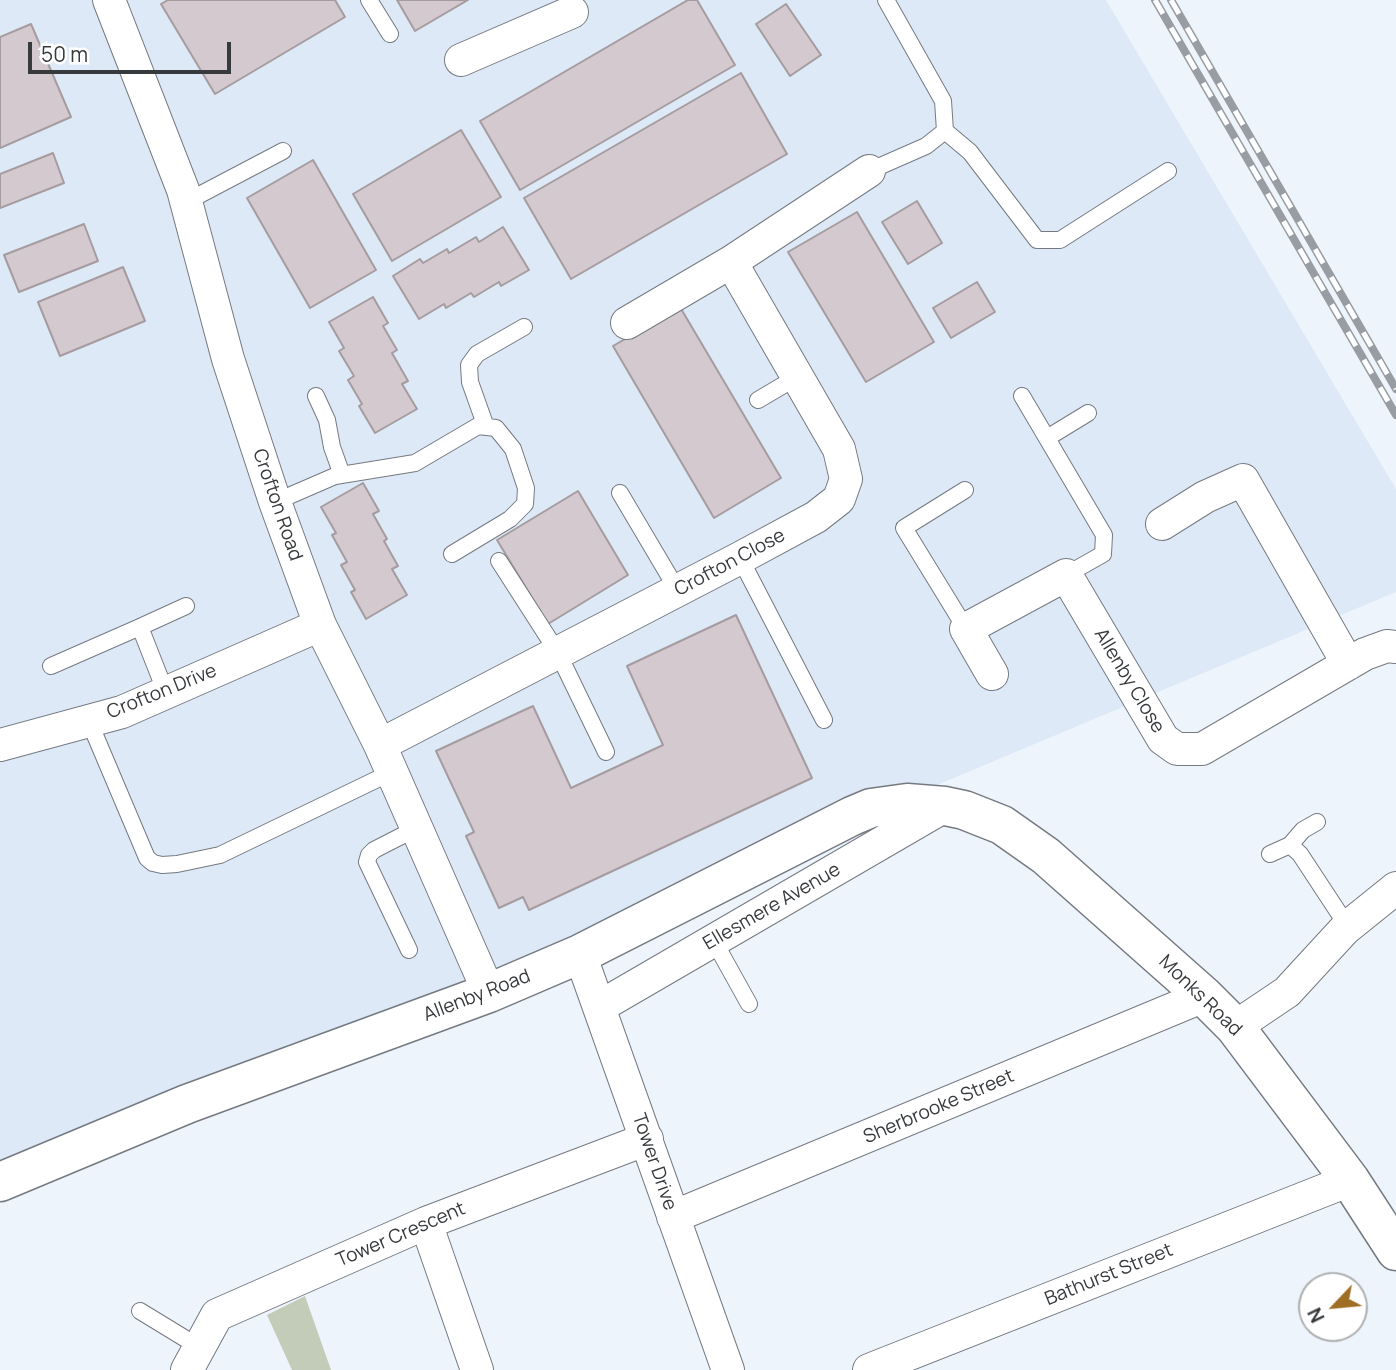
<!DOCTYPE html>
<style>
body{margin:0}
#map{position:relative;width:1396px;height:1370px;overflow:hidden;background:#eef4fc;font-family:Manrope,sans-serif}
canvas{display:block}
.north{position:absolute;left:1298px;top:1272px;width:70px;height:70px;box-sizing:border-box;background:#fff;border:2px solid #afb0b1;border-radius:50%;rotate:244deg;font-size:19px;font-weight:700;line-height:28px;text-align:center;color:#373a3d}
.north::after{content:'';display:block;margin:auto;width:24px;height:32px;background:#a06d24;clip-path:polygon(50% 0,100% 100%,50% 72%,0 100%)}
.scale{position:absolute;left:28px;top:42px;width:203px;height:32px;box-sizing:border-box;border:4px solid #373a3d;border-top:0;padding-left:9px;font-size:21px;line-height:24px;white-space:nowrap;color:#373a3d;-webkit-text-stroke:5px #fff;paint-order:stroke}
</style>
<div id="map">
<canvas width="1396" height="1370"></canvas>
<div class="north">N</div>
<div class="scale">50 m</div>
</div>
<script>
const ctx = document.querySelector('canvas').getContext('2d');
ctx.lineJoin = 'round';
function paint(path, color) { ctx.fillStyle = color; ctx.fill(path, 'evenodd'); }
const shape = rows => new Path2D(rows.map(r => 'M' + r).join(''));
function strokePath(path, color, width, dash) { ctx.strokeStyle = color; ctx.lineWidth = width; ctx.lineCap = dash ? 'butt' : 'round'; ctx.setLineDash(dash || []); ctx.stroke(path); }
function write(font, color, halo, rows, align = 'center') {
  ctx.font = font + ' Manrope,sans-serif'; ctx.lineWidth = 6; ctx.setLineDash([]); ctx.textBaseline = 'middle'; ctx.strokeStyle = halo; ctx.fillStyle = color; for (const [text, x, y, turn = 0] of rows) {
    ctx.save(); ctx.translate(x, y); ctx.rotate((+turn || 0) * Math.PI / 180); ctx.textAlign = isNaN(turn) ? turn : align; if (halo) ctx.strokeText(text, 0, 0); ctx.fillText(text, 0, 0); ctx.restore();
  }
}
const built = shape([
 [0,0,1106,0,1396,489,1396,592,507,966,0,1167]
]);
const green = shape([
 [305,1296,331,1370,292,1370,267,1315]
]);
const building = shape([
 [168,0,335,0,345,17,215,94,161,4,168,0],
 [397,0,468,0,415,31,397,0],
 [688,0,697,0,735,65,520,190,480,121,688,0],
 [786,4,821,55,790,76,756,24,786,4],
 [31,24,71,117,0,148,0,37,31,24],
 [741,73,787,154,571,279,524,198,741,73],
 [461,130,501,197,392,261,353,194,461,130],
 [53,153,64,183,0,208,0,174,53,153],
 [313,160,376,270,310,308,247,198,313,160],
 [917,201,942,243,908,264,882,222,917,201],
 [857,212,934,342,866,382,788,252,857,212],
 [84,224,98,261,19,292,4,255,84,224],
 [503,227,529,270,501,286,499,282,474,297,471,293,446,308,444,304,419,319,393,276,420,259,423,263,447,249,449,253,476,237,479,242,503,227],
 [123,267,145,321,60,356,38,302,123,267],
 [977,282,995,312,951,338,933,308,977,282],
 [373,297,388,323,383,326,397,350,392,353,408,381,402,384,417,409,375,433,359,406,362,404,348,380,354,376,339,351,344,348,329,322,373,297],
 [680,307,781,478,714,518,613,346,680,307],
 [363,483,379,511,373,514,387,539,384,541,398,566,392,569,407,595,366,619,351,592,355,590,341,565,347,562,332,535,336,533,321,507,363,483],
 [578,491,628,575,548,624,497,540,578,491],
 [736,615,812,778,529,910,523,897,499,908,466,836,474,832,436,751,533,706,571,788,663,745,627,666,736,615]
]);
const service = shape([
 [369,0,390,34],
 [945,131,970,152,1037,240,1060,240,1168,171],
 [869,171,926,146,945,131,943,101,886,0],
 [186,202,283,151],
 [316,396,327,420,332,447,342,475],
 [1022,396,1104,535,1103,554,1066,575],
 [758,400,797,377],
 [486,427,470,382,469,365,477,354,524,327],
 [1047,438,1088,413],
 [965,490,904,528,966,629],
 [620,493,678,591],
 [275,502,335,476,415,463,478,426,496,428,513,449,526,488,525,504,510,519,452,554],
 [740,558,824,720],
 [499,561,558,653,606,752],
 [140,627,186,606],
 [51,666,140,627,166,693],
 [89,721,147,858,153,863,162,865,177,864,220,855,392,772],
 [1290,845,1303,830,1317,822],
 [1270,854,1290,845,1300,854,1348,927],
 [714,941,749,1004],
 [409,950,367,862,369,855,374,850,417,828],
 [140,1311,199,1347]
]);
const minor = shape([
 [109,0,183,190,228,359,275,502,320,625,380,745,489,993],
 [461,60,572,12],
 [627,323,731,262],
 [1162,524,1205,497,1243,480,1348,664],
 [992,674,966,629,1066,575,1163,739,1177,749,1202,749,1365,654,1387,646,1396,647],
 [0,745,122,712,320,625],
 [380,745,740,558,816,517,839,499,846,479,839,449,731,262,869,171],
 [580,954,728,1370],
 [599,1007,945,806],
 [1235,1027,1287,992,1345,929,1396,888],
 [673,1217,1204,996],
 [426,1223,477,1370],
 [187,1370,217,1315,426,1223,647,1139],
 [869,1370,1350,1180]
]);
const secondary = shape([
 [0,1182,187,1104,489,993,580,954,852,816,871,808,907,803,945,806,964,810,1002,825,1046,856,1204,996,1235,1027,1350,1180,1396,1251]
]);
const rail = shape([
 [1155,0,1396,415],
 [1171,0,1396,389]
]);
const streetNames = [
 ["Crofton Road",277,505,71],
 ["Crofton Close",730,563,-28],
 ["Allenby Close",1129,681,59],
 ["Crofton Drive",162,692,-22],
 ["Ellesmere Avenue",772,907,-30],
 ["Allenby Road",477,996,-21],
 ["Monks Road",1200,996,44],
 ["Sherbrooke Street",939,1107,-23],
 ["Tower Drive",654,1162,71],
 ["Tower Crescent",401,1235,-23],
 ["Bathurst Street",1109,1275,-22]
];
paint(built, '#dee9f7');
paint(green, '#c3ccb8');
paint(building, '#d3c9ce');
strokePath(building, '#a59ca0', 2);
strokePath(service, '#757a81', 18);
strokePath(minor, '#757a81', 34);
strokePath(secondary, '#757a81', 41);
strokePath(service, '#fff', 16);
strokePath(minor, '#fff', 32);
strokePath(secondary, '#fff', 38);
strokePath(rail, '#989da3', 8);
strokePath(rail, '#fff', 5, [16]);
write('19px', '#373a3d', '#fff', streetNames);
</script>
